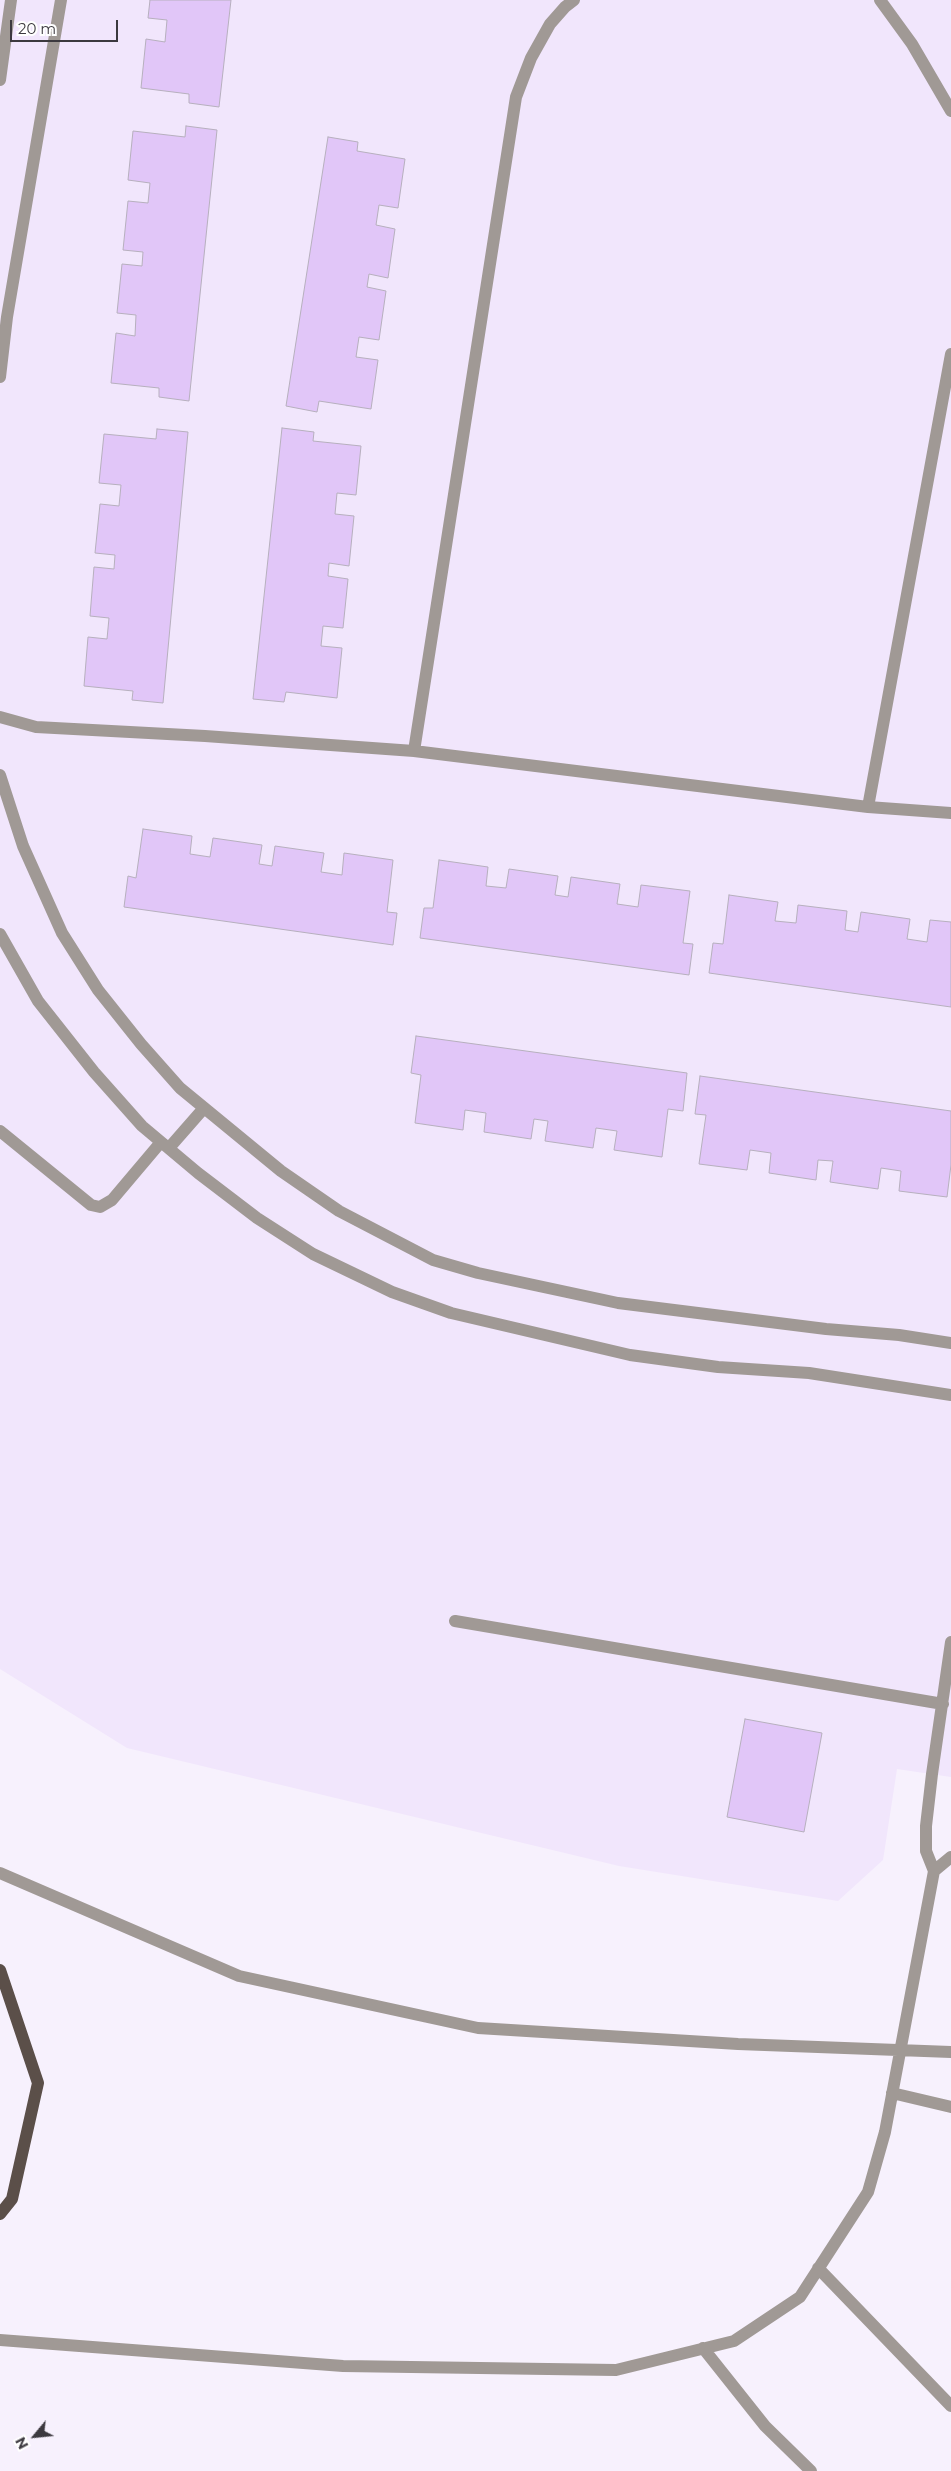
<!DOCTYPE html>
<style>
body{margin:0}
#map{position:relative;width:951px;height:2471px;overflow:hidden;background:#f7f1fd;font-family:Montserrat,sans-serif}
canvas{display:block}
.north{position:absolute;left:10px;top:2411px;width:50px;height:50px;-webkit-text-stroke:4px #fff;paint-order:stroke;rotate:242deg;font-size:14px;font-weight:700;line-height:20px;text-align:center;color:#3c393f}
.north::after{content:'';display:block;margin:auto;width:18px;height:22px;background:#3c393f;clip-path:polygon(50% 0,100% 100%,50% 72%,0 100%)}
.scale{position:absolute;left:10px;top:20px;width:108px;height:22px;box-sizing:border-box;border:2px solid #3c393f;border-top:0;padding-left:6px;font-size:15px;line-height:18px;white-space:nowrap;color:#3c393f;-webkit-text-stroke:4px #fff;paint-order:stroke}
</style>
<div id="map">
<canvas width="951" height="2471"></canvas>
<div class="north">N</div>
<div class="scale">20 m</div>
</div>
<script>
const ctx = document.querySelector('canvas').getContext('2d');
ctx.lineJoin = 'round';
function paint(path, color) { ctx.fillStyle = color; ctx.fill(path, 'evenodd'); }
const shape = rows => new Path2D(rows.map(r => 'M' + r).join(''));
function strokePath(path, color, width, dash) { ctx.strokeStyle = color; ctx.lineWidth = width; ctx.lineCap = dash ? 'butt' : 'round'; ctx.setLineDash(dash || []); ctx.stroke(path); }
const built = shape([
 [0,0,951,0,951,1777,897,1769,883,1860,838,1901,619,1866,127,1748,0,1669]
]);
const building = shape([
 [150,0,231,0,219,107,189,103,189,94,141,88,146,39,165,42,167,20,148,18,150,0],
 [186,126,217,130,189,401,159,397,159,388,111,383,116,333,135,336,136,315,117,313,122,264,142,266,143,252,123,250,128,201,148,203,150,183,128,180,133,131,185,137,186,126],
 [328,137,358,142,357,151,405,159,398,208,379,205,376,225,395,229,388,278,369,274,367,287,386,291,379,340,359,337,356,357,378,360,371,409,319,401,317,412,286,406,328,137],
 [282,428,314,432,313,441,361,446,356,495,337,493,335,514,354,516,349,566,329,563,328,576,348,579,343,628,323,626,321,646,342,648,337,698,286,692,284,702,253,699,282,428],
 [157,429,188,432,163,703,132,700,133,691,84,686,88,637,107,639,109,618,90,616,94,567,114,569,115,555,95,553,100,504,119,506,121,485,99,483,104,434,156,439,157,429],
 [143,829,192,836,190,854,210,857,213,838,262,845,259,864,272,866,275,846,324,853,321,872,342,875,344,853,393,860,387,912,397,913,393,945,124,907,128,876,136,878,143,829],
 [439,860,488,867,486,886,506,888,509,869,558,876,555,895,568,897,571,877,620,884,617,904,638,907,641,885,690,891,683,943,693,944,689,975,420,938,424,908,433,908,439,860],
 [729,895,778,902,775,921,796,923,798,905,847,911,845,930,858,932,861,912,910,919,907,939,927,942,930,920,951,922,951,1007,709,973,713,943,723,944,729,895],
 [416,1036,687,1073,683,1111,668,1109,662,1157,614,1150,617,1131,596,1128,593,1148,545,1141,548,1121,534,1119,531,1139,484,1132,486,1113,465,1110,463,1130,415,1123,421,1075,411,1073,416,1036],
 [700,1076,951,1111,951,1165,947,1197,899,1191,901,1171,881,1168,878,1189,830,1182,833,1161,818,1160,816,1180,769,1173,771,1153,750,1150,747,1170,699,1164,706,1115,695,1114,700,1076],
 [745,1719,822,1733,804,1832,727,1817,745,1719]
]);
const minor = shape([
 [880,0,912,44,951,111],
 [0,80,11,0],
 [0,377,7,317,61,0],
 [0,717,36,727,205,736,414,751,868,807,951,813],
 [414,751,516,97,531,58,550,24,565,7,574,0],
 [0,775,23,846,62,933,98,990,141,1044,180,1088,281,1171,339,1211,433,1260,478,1273,618,1303,826,1329,899,1335,951,1343],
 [868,807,951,354],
 [0,934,38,1001,94,1072,142,1126,198,1173,257,1218,313,1254,392,1292,451,1313,630,1355,718,1367,809,1373,951,1395],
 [0,1131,91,1205,100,1207,112,1200,161,1142],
 [169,1148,204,1108],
 [455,1621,943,1704],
 [934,1871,951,1857],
 [0,1873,239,1976,478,2028,738,2044,951,2052],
 [892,2093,951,2107],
 [818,2268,951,2406],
 [0,2340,343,2366,616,2370,734,2341,800,2297,868,2192,885,2132,934,1871,926,1851,926,1826,932,1774,951,1642],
 [703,2348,765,2426,811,2471]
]);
const major = shape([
 [0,1970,38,2083,12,2199,0,2214]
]);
paint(built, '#f1e6fc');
paint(building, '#e1c6f8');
strokePath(building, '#b7b0be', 1);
strokePath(minor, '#a09995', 12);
strokePath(major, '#5b4f49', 12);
</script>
